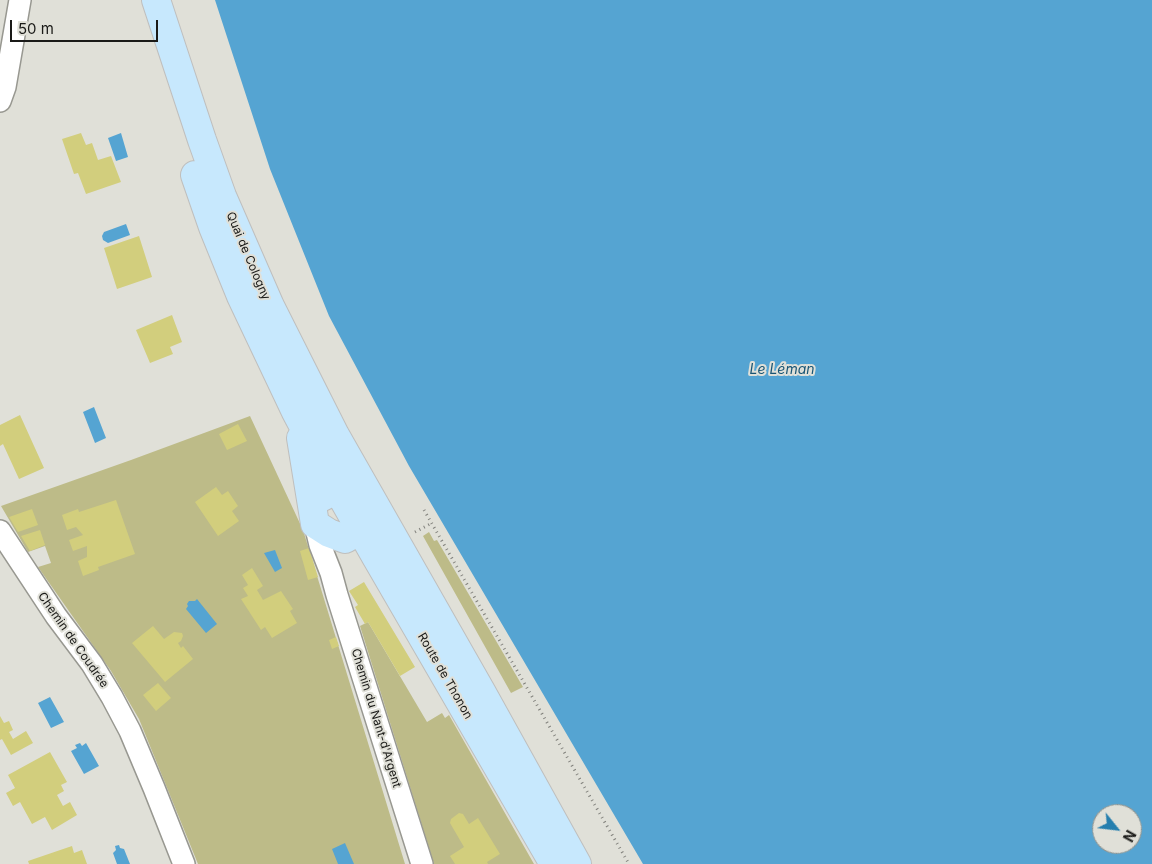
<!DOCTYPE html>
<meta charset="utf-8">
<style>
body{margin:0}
#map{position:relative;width:1152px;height:864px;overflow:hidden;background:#e0e0d8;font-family:Inter,sans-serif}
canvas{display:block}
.north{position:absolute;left:1092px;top:804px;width:50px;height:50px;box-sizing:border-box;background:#e0e0d8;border:1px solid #91918b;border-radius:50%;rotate:119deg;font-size:14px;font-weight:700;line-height:20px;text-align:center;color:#1a1a18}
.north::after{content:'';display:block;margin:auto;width:18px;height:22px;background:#267fae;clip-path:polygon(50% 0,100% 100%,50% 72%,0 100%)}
.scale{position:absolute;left:10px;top:20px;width:148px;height:22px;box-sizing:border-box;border:2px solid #1a1a18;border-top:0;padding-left:6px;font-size:15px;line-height:18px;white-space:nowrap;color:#1a1a18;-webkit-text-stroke:4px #e0e0d8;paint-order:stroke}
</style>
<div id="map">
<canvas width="1152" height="864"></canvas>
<div class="north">N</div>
<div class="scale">50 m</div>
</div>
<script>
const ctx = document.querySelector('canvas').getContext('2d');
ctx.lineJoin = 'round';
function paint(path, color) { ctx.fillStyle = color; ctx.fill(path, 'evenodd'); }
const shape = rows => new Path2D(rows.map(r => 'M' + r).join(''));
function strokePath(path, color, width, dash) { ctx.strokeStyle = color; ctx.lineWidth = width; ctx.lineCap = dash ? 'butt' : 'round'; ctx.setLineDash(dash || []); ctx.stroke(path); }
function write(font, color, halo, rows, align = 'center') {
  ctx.font = font + ' Inter,sans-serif'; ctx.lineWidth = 4; ctx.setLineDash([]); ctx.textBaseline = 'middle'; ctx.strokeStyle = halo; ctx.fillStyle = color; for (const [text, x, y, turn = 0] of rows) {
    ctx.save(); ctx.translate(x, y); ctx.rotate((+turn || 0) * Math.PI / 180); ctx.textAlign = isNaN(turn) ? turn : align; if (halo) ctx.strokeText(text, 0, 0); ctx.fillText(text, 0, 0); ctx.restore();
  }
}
const green = shape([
 [250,416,303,530,405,864,198,864,139,719,111,671,38,567,51,563,45,546,28,552,1,506,131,460],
 [429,532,434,541,437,540,523,687,511,693,423,536],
 [368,622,427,722,442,713,445,718,449,715,534,864,434,864,360,626]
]);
const water = shape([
 [215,0,1152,0,1152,864,643,864,409,466,329,316,270,169],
 [1102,814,1132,814,1132,844,1102,844],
 [121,133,128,157,116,161,108,138],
 [126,224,130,235,108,243,103,240,102,236,104,232],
 [94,407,106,438,95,443,83,412],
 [275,550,282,568,275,572,264,553],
 [197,599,217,624,206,633,186,609,188,606,187,604,189,601,195,601],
 [50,697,64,722,51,728,38,703],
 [80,743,82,746,86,743,99,766,84,774,71,751,77,748,75,745],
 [345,843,354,864,338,864,332,849],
 [115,846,119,845,120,848,124,849,130,864,117,864,113,853,116,850]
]);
const building = shape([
 [81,133,86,145,92,143,98,160,111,156,121,182,86,194,78,173,74,174,62,139],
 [139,236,152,277,117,289,104,248],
 [172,315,182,342,170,347,173,354,150,363,136,330],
 [20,415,44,468,19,479,3,444,0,446,0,425],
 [238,424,247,441,227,450,219,434],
 [216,487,222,495,228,491,238,506,232,511,239,521,218,536,195,502],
 [116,500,135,554,98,567,99,570,83,576,78,561,87,557,87,546,73,551,69,540,83,535,76,527,67,530,62,515,78,509,79,512],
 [32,509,38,525,18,532,9,517],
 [40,530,45,545,30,551,21,536],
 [309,548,318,577,308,580,300,551],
 [252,568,263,586,257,590,263,600,281,591,293,609,290,611,297,623,272,638,265,627,261,630,241,599,248,596,243,588,248,585,242,575],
 [364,582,415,667,400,676,368,622,365,624,355,607,358,605,349,591],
 [153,626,164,639,174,632,182,633,183,636,181,641,178,643,181,648,183,646,193,659,165,682,132,643],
 [336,637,339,646,332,649,329,640],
 [158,683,171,698,156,711,143,695],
 [0,716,4,723,9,721,13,730,9,732,13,739,26,731,33,743,11,755,2,739,0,740],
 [50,752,67,782,61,785,64,791,57,795,63,806,70,802,77,815,52,830,45,817,32,824,20,802,13,806,6,793,15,788,8,775],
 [459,813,463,814,469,824,478,818,500,854,487,862,488,864,455,864,450,856,464,847,450,823,451,819],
 [72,846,74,853,82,850,87,864,29,864,28,861]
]);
const path = shape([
 [424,510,629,864],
 [415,532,432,523]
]);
const minor = shape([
 [0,101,5,87,20,0],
 [315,524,320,545,331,573,337,595,422,864],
 [0,531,56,616,92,664,112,697,130,731,154,788,184,864]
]);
const primary = shape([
 [156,0,202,140,222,196,270,306,335,435,482,693,577,864],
 [195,175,213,227,241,296,296,412,325,467,375,555,554,864],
 [301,438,315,524,329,533,345,539,367,526,372,516],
 [312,502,344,486,353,486]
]);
const streetNames = [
 ["Quai de Cologny",248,256,67],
 ["Chemin de Coudrée",73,640,55],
 ["Route de Thonon",445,676,60],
 ["Chemin du Nant-d'Argent",376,718,73]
];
const waterNames = [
 ["Le Léman",782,370]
];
paint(green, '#bdbb88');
paint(water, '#55a4d2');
paint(building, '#d2ce7d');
strokePath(minor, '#989891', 24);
strokePath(primary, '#bfbfbe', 30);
strokePath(path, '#82827d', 3, [1, 4]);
strokePath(minor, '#fff', 21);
strokePath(primary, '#c7e8fd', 28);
write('12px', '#1a1a18', '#e0e0d8', streetNames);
write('italic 14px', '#195575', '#e0e0d8', waterNames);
</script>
